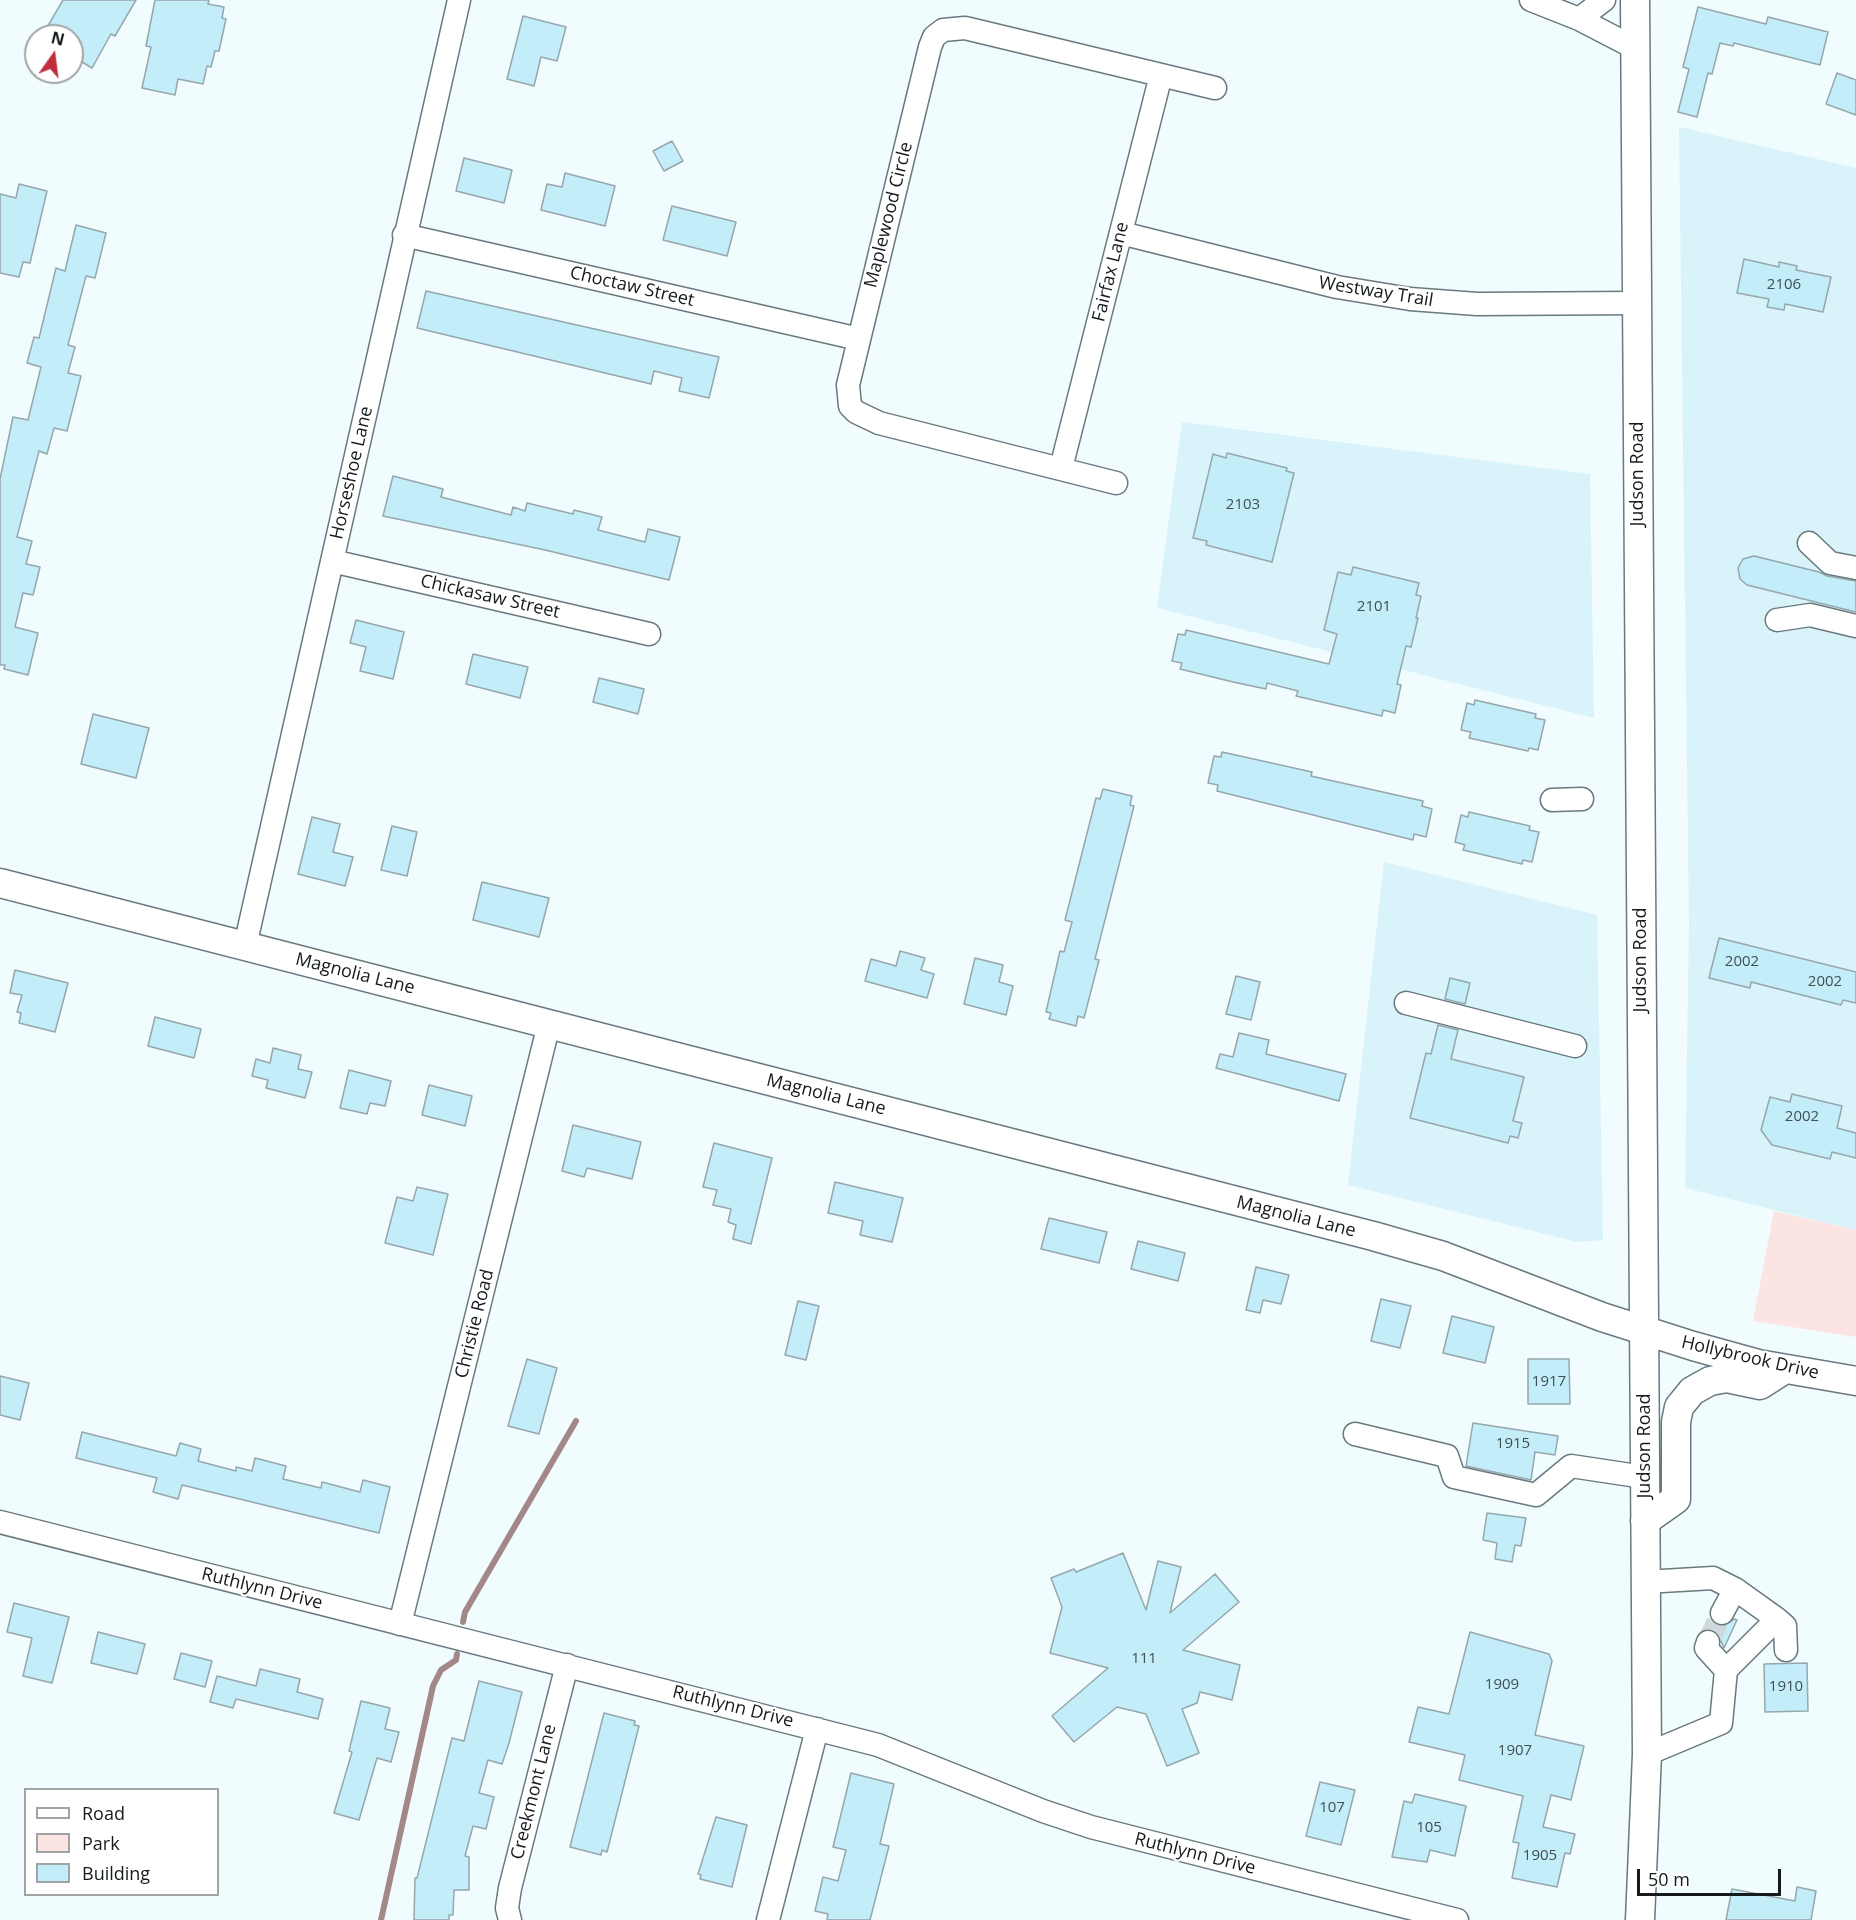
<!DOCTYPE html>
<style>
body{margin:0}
#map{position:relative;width:1856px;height:1920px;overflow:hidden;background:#f1fcff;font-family:"Open Sans",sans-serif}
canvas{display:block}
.legend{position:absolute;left:24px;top:1788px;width:195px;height:108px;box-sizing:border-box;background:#fff;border:2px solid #a1a4a5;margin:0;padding:8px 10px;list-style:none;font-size:18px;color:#151b1d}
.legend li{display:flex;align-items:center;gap:12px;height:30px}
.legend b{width:30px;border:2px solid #a1a4a5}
.north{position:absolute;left:24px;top:24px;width:60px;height:60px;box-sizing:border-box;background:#fff;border:2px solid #a1a4a5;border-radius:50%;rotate:14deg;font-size:16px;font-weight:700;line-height:24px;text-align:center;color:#151b1d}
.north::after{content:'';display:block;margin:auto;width:21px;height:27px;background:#bf2f3d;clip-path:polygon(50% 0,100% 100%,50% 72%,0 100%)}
.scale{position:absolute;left:1637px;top:1869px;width:144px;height:27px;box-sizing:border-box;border:3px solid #151b1d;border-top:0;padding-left:8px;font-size:18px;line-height:21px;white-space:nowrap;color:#151b1d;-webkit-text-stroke:4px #fff;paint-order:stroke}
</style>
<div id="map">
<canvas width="1856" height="1920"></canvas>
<ul class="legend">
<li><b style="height:8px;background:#fff"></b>Road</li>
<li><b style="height:16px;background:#fce4e3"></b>Park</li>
<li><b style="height:16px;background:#c2edf9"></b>Building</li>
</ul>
<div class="north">N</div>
<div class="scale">50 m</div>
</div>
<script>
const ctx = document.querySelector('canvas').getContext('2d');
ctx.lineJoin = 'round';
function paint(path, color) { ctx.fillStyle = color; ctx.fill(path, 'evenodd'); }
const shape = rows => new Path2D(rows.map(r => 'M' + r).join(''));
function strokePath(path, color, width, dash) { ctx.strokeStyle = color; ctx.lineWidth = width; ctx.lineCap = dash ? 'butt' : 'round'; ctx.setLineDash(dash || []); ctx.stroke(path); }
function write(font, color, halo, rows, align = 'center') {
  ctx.font = font + ' "Open Sans",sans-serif'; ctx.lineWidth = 4.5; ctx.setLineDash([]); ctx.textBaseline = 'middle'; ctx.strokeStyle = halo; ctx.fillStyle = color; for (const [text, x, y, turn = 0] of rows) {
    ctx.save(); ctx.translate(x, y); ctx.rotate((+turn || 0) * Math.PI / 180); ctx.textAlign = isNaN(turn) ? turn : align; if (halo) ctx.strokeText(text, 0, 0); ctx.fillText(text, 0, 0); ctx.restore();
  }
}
const built = shape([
 [1679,127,1856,168,1856,1230,1685,1188,1689,924],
 [1182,422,1590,474,1594,718,1157,608],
 [1384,862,1597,915,1603,1240,1577,1242,1348,1185]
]);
const green = shape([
 [1774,1211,1856,1230,1856,1337,1753,1321]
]);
const stream = shape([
 [463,1622,465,1612,576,1421],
 [381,1920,433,1686,441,1670,456,1660,457,1654]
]);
const building = shape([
 [63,0,136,0,115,36,111,34,92,68,72,56,72,36,42,36,63,0],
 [155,0,209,0,208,4,224,7,222,18,226,19,219,51,215,51,211,67,207,66,203,84,178,79,175,95,142,88,151,47,146,46,155,0],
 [1698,7,1766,24,1768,17,1828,32,1820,65,1734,43,1733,46,1720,43,1712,74,1708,73,1697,117,1678,112,1689,69,1683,67,1698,7],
 [523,16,566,27,557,61,541,57,534,86,507,79,523,16],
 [1837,73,1856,80,1856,115,1826,104,1837,73],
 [672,141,683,161,664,171,653,151,672,141],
 [464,158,512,170,504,203,456,191,464,158],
 [565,173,615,186,605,226,541,210,547,184,562,187,565,173],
 [19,184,47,191,30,263,23,262,19,277,0,273,0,194,16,198,19,184],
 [672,206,736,222,727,256,663,240,672,206],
 [76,225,106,233,95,278,86,276,68,345,75,347,68,373,81,376,67,431,54,428,47,454,39,451,17,537,32,541,26,564,40,567,33,595,23,593,15,627,38,633,28,675,4,669,5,665,0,665,0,479,13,417,28,420,41,367,27,363,34,337,39,338,56,268,65,271,76,225],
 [1744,259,1779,267,1779,262,1797,266,1796,270,1831,277,1823,312,1785,304,1784,310,1767,307,1769,299,1737,293,1744,259],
 [426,291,719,357,709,398,679,391,682,378,654,371,651,384,417,328,426,291],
 [1227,453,1287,468,1286,471,1294,473,1272,562,1206,545,1207,541,1193,538,1213,454,1226,458,1227,453],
 [393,476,443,489,441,497,511,515,513,507,525,511,527,503,573,514,574,510,602,517,598,530,645,542,648,529,680,537,669,580,545,550,383,516,393,476],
 [1754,556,1819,572,1827,576,1856,581,1856,612,1747,585,1740,579,1738,568,1743,559,1754,556],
 [1353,567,1419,583,1416,595,1421,596,1416,618,1418,618,1411,647,1406,646,1397,684,1401,685,1395,713,1383,710,1382,716,1296,696,1298,691,1267,683,1266,689,1233,682,1180,669,1182,663,1172,661,1178,634,1185,635,1186,630,1329,664,1337,634,1324,630,1338,572,1351,575,1353,567],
 [356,620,404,632,393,679,360,671,366,647,350,643,356,620],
 [473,654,528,667,520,698,466,684,473,654],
 [599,678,644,689,638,714,593,702,599,678],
 [1475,700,1536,714,1535,718,1545,720,1538,750,1529,748,1528,751,1469,738,1471,732,1461,730,1467,703,1474,705,1475,700],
 [93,714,149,728,136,778,81,764,93,714],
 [1222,752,1312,772,1311,776,1423,801,1422,806,1432,809,1426,837,1414,834,1413,840,1217,791,1218,785,1208,783,1214,756,1221,757,1222,752],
 [1103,789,1132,796,1130,805,1134,806,1095,959,1099,960,1084,1018,1078,1016,1076,1026,1049,1019,1051,1013,1046,1012,1060,951,1064,952,1072,922,1065,920,1096,798,1100,799,1103,789],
 [1469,812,1530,826,1529,830,1539,832,1532,862,1523,860,1522,864,1463,850,1465,845,1455,842,1461,815,1468,817,1469,812],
 [312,817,340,824,333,852,353,857,345,886,298,874,312,817],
 [392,826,417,832,407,876,381,870,392,826],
 [482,882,549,898,539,937,473,920,482,882],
 [1719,938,1856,972,1856,1003,1843,1000,1841,1005,1751,982,1750,988,1709,978,1719,938],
 [900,951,925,958,921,970,934,974,927,998,865,981,871,959,896,966,900,951],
 [975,958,1003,965,999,982,1013,986,1006,1015,964,1004,975,958],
 [15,970,68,983,55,1032,19,1023,21,1013,17,1012,22,995,10,993,15,970],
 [1236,976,1260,982,1251,1020,1226,1014,1236,976],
 [1450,978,1470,983,1465,1004,1445,999,1450,978],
 [155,1017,201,1029,194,1058,148,1046,155,1017],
 [1438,1025,1458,1030,1451,1059,1524,1077,1513,1121,1522,1123,1518,1138,1510,1136,1508,1143,1410,1118,1426,1053,1431,1054,1438,1025],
 [1239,1033,1269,1040,1266,1054,1346,1074,1339,1101,1216,1068,1220,1054,1233,1057,1239,1033],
 [273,1048,301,1055,298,1069,312,1072,305,1098,266,1088,268,1080,252,1076,256,1059,270,1063,273,1048],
 [349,1070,391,1081,385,1106,370,1103,367,1114,340,1108,349,1070],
 [429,1085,472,1096,465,1126,422,1115,429,1085],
 [1792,1094,1842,1106,1837,1128,1856,1133,1856,1158,1832,1152,1830,1159,1772,1145,1761,1130,1770,1097,1790,1102,1792,1094],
 [573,1125,641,1142,632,1179,587,1168,584,1177,562,1171,573,1125],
 [714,1143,772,1158,751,1244,733,1239,736,1225,728,1222,731,1209,713,1205,717,1190,703,1187,714,1143],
 [835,1182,903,1198,892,1242,860,1235,863,1221,828,1213,835,1182],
 [417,1187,448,1194,433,1255,385,1243,397,1197,413,1201,417,1187],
 [1049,1218,1107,1232,1099,1263,1041,1249,1049,1218],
 [1138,1241,1185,1253,1178,1281,1131,1269,1138,1241],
 [1256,1267,1289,1275,1281,1304,1263,1300,1260,1313,1246,1310,1256,1267],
 [1381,1299,1411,1306,1400,1348,1371,1341,1381,1299],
 [798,1301,819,1306,806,1360,785,1355,798,1301],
 [1452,1316,1494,1327,1485,1363,1443,1353,1452,1316],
 [527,1359,557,1368,539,1434,508,1426,527,1359],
 [1528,1359,1569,1359,1570,1404,1528,1404,1528,1359],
 [0,1376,29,1383,20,1420,0,1415,0,1376],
 [1473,1423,1558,1436,1555,1455,1535,1452,1531,1480,1466,1466,1473,1423],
 [82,1432,176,1456,180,1443,201,1449,198,1461,236,1471,236,1467,252,1471,255,1458,286,1466,283,1479,321,1488,322,1482,360,1492,363,1480,390,1487,379,1533,182,1485,178,1499,153,1492,157,1478,76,1458,82,1432],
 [1487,1513,1526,1518,1521,1546,1515,1545,1512,1562,1495,1559,1497,1543,1483,1540,1487,1513],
 [1123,1553,1146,1610,1158,1561,1181,1567,1170,1613,1215,1574,1239,1602,1183,1650,1240,1665,1232,1700,1200,1692,1197,1703,1182,1709,1199,1753,1167,1766,1146,1714,1117,1707,1074,1742,1052,1716,1108,1668,1050,1653,1062,1607,1051,1578,1074,1569,1076,1572,1123,1553],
 [14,1603,69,1617,52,1683,23,1676,32,1638,7,1632,14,1603],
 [1734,1619,1737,1620,1724,1648,1718,1634,1710,1629,1713,1623,1723,1626,1734,1619],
 [98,1632,145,1644,137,1674,91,1663,98,1632],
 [1470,1632,1549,1654,1552,1661,1535,1735,1584,1746,1571,1800,1551,1795,1543,1827,1575,1834,1570,1854,1565,1853,1557,1887,1512,1878,1519,1843,1513,1842,1523,1796,1459,1780,1465,1755,1409,1742,1418,1707,1449,1714,1470,1632],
 [181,1653,212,1661,205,1687,174,1679,181,1653],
 [1807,1663,1808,1711,1765,1712,1764,1664,1807,1663],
 [260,1669,300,1679,297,1692,323,1699,318,1719,236,1699,233,1708,210,1702,217,1676,256,1686,260,1669],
 [479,1681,522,1692,509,1743,502,1764,488,1760,479,1793,494,1797,486,1829,473,1826,465,1856,469,1857,469,1890,454,1890,453,1915,449,1915,449,1920,414,1920,415,1878,417,1878,452,1738,464,1741,479,1681],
 [361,1701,390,1708,385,1729,399,1732,391,1762,377,1758,359,1820,334,1813,352,1752,349,1751,361,1701],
 [604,1713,635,1721,634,1725,639,1726,607,1852,602,1850,601,1855,570,1847,604,1713],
 [851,1773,894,1784,880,1844,889,1846,870,1920,827,1920,828,1914,815,1911,823,1877,838,1881,846,1850,833,1847,851,1773],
 [1320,1782,1355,1790,1341,1845,1306,1836,1320,1782],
 [1415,1794,1466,1806,1455,1856,1430,1850,1427,1862,1392,1857,1404,1801,1412,1803,1415,1794],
 [716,1817,747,1825,732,1887,700,1879,701,1875,698,1874,716,1817],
 [1797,1887,1816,1891,1811,1920,1726,1920,1732,1889,1795,1901,1797,1887]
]);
const minorTunnel = shape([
 [1708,1642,1722,1613]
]);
const minor = shape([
 [1531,0,1579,19,1635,48],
 [1579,19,1604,0],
 [1121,233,1337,287,1410,299,1477,304,1637,303],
 [404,235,859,339],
 [1061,468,1161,75],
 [1116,483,879,423,856,412,850,406,848,385,930,47,934,37,943,30,965,28,1215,88],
 [1809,543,1830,563,1856,568],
 [332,561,649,634],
 [1777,620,1810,615,1856,626],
 [1552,800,1582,799],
 [245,946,459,0],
 [1406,1003,1575,1046],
 [1355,1434,1447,1456,1454,1477,1536,1495,1571,1466,1644,1477],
 [0,1522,878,1745,1043,1811,1091,1827,1457,1920],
 [1645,1582,1713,1578,1735,1589,1777,1619,1726,1670,1721,1723,1647,1754],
 [1722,1613,1735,1589],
 [1777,1619,1785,1626,1786,1650],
 [400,1624,549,1024],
 [1708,1642,1706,1648,1726,1670],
 [510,1920,507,1908,510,1888,567,1665],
 [768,1920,817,1729]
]);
const major = shape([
 [1635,0,1647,1754,1640,1920],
 [0,883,1373,1236,1443,1256,1602,1317,1693,1346,1758,1364,1856,1381],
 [1645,1521,1676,1499,1676,1422,1679,1407,1692,1391,1710,1381,1727,1378,1760,1385,1785,1369]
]);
const numberNames = [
 ["2106",1784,285],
 ["2103",1243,505],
 ["2101",1374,607],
 ["2002",1742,962],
 ["2002",1825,982],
 ["2002",1802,1117],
 ["1917",1549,1382],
 ["1915",1513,1444],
 ["111",1144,1659],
 ["1909",1502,1685],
 ["1910",1786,1687],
 ["1907",1515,1751],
 ["107",1332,1808],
 ["105",1429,1828],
 ["1905",1540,1856]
];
const streetNames = [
 ["Maplewood Circle",889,215,-76],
 ["Fairfax Lane",1111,272,-76],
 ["Choctaw Street",632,287,13],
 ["Westway Trail",1376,292,9],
 ["Horseshoe Lane",352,473,-77],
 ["Judson Road",1638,474,-90],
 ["Chickasaw Street",490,597,13],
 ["Judson Road",1641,960,-90],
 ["Magnolia Lane",355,974,14],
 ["Magnolia Lane",826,1095,14],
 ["Magnolia Lane",1296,1217,14],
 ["Christie Road",475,1324,-76],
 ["Hollybrook Drive",1750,1358,13],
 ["Judson Road",1645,1446,-90],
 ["Ruthlynn Drive",262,1589,14],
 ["Ruthlynn Drive",733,1707,14],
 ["Creekmont Lane",534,1792,-76],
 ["Ruthlynn Drive",1195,1854,14]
];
paint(built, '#d8f3fa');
paint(green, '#fce4e3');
strokePath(stream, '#a38887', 6);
paint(building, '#c2edf9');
strokePath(building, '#96a7ac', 1.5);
strokePath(minorTunnel, '#d0dadd', 22, [22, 11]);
strokePath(minor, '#69797e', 25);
strokePath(major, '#69797e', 31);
strokePath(minor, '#fff', 22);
strokePath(major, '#fff', 28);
write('15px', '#405054', null, numberNames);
write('18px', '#151b1d', '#fff', streetNames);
</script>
